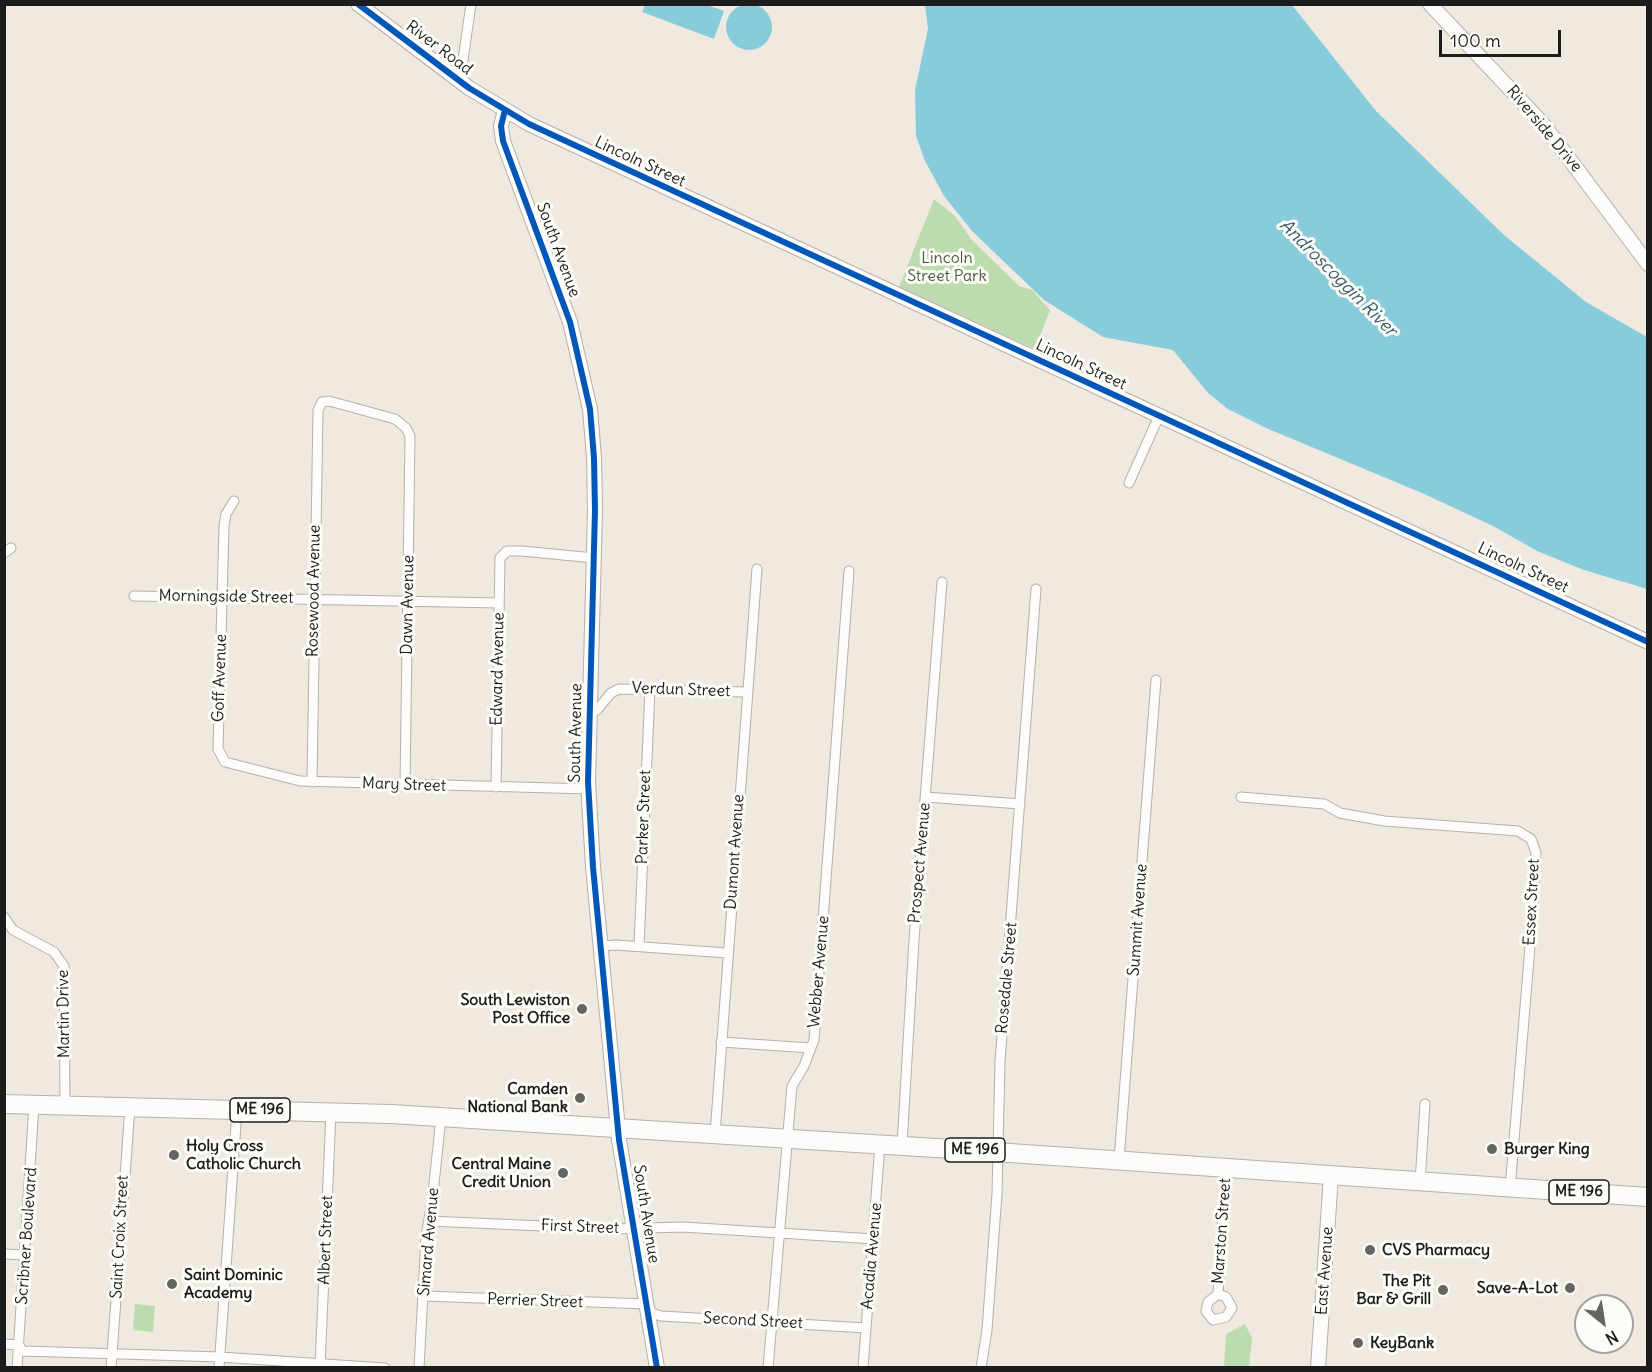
<!DOCTYPE html>
<style>
body{margin:0}
#map{position:relative;width:1652px;height:1372px;overflow:hidden;background:#f0e9df;font-family:Delius,sans-serif}
canvas{display:block}
.frame{position:absolute;inset:0;border:6px solid #1c1c1c;pointer-events:none}
.north{position:absolute;left:1574px;top:1294px;width:60px;height:60px;box-sizing:border-box;background:#fdfcf7;border:2px solid #a3a29f;border-radius:50%;rotate:150deg;font-size:16px;font-weight:700;line-height:24px;text-align:center;color:#1c1c1c}
.north::after{content:'';display:block;margin:auto;width:21px;height:27px;background:#666460;clip-path:polygon(50% 0,100% 100%,50% 72%,0 100%)}
.scale{position:absolute;left:1439px;top:30px;width:122px;height:27px;box-sizing:border-box;border:3px solid #1c1c1c;border-top:0;padding-left:8px;font-size:18px;line-height:21px;white-space:nowrap;color:#1c1c1c;-webkit-text-stroke:4px #fdfcf7;paint-order:stroke}
</style>
<div id="map">
<canvas width="1652" height="1372"></canvas>
<div class="frame"></div>
<div class="north">N</div>
<div class="scale">100 m</div>
</div>
<script>
const ctx = document.querySelector('canvas').getContext('2d');
ctx.lineJoin = 'round';
function paint(path, color) { ctx.fillStyle = color; ctx.fill(path, 'evenodd'); }
const shape = rows => new Path2D(rows.map(r => 'M' + r).join(''));
function strokePath(path, color, width, dash) { ctx.strokeStyle = color; ctx.lineWidth = width; ctx.lineCap = dash ? 'butt' : 'round'; ctx.setLineDash(dash || []); ctx.stroke(path); }
function write(font, color, halo, rows, align = 'center') {
  ctx.font = font + ' Delius,sans-serif'; ctx.lineWidth = 6; ctx.setLineDash([]); ctx.textBaseline = 'middle'; ctx.strokeStyle = halo; ctx.fillStyle = color; for (const [text, x, y, turn = 0] of rows) {
    ctx.save(); ctx.translate(x, y); ctx.rotate((+turn || 0) * Math.PI / 180); ctx.textAlign = isNaN(turn) ? turn : align; if (halo) ctx.strokeText(text, 0, 0); ctx.fillText(text, 0, 0); ctx.restore();
  }
}
const green = shape([
 [934,199,955,216,971,239,1019,286,1032,290,1050,310,1035,349,899,287],
 [135,1304,155,1306,153,1332,133,1330],
 [1245,1324,1252,1338,1249,1367,1224,1367,1226,1334]
]);
const water = shape([
 '726 27a23 23 0 1 1 46 0a23 23 0 1 1-46 0Z',
 [645,5,707,5,724,11,714,39,642,12],
 [925,5,1292,5,1376,111,1504,235,1586,302,1647,337,1647,589,1584,570,1537,551,1493,526,1422,493,1266,428,1228,409,1208,393,1173,350,1103,337,1044,300,972,231,944,196,925,161,916,136,915,90,928,29]
]);
const street = shape([
 [460,81,471,4],
 [1129,483,1159,416],
 [234,501,226,514,224,526,218,749,225,762,300,781,589,789],
 [4,553,11,548],
 [134,596,499,603],
 [589,714,597,710,611,693,619,689,747,692],
 [312,782,318,410,322,402,329,401,395,419,406,428,410,436,405,784],
 [496,787,500,558,507,551,522,551,594,558],
 [926,797,1020,804],
 [1241,797,1324,804,1340,813,1384,821,1518,831,1531,839,1536,853,1531,934,1510,1189],
 [4,917,13,930,54,952,64,966,65,1105],
 [601,946,616,945,727,953],
 [639,946,650,689],
 [721,1042,811,1048],
 [715,1134,757,569],
 [902,1145,914,940,942,582],
 [1119,1160,1156,680],
 [1420,1182,1425,1104],
 [429,1221,612,1229,683,1227,874,1239],
 [4,1254,26,1255],
 [1218,1294,1226,1297,1232,1308,1226,1317,1213,1320,1206,1311,1208,1302,1218,1294,1226,1168],
 [424,1296,647,1304,652,1313,661,1316,866,1328],
 [4,1344,19,1345,22,1351,220,1357,385,1368],
 [320,1367,331,1112],
 [17,1368,34,1105],
 [111,1368,130,1107],
 [219,1368,237,1110],
 [419,1368,426,1236,432,1202,441,1118],
 [768,1368,792,1086,804,1066,814,1040,849,571],
 [863,1368,880,1144],
 [981,1368,987,1330,997,1194,1000,1061,1036,589]
]);
const secondary = shape([
 [358,4,469,88,529,124,1648,642],
 [1430,4,1543,124,1648,264],
 [505,110,501,126,503,141,570,322,590,409,594,458,595,510,588,782,593,867,619,1140,657,1368],
 [1318,1368,1331,1175]
]);
const highway = shape([
 [4,1104,391,1114,952,1149,1648,1197]
]);
const cycleway = shape([
 [358,4,469,88,529,124,1648,642],
 [505,110,501,126,503,141,570,322,590,409,594,458,595,510,588,782,593,867,619,1140,657,1368]
]);
const markers = [
 [582,1009,6,"#666460"],
 [580,1098,6,"#666460"],
 [1492,1149,6,"#666460"],
 [174,1155,6,"#666460"],
 [563,1173,6,"#666460"],
 [1370,1250,6,"#666460"],
 [172,1284,6,"#666460"],
 [1570,1288,6,"#666460"],
 [1443,1290,6,"#666460"],
 [1358,1343,6,"#666460"]
];
const shields = [
 [260,1110,60],
 [975,1150,60],
 [1579,1192,60]
];
const shieldNames = [
 ["ME 196",260,1110],
 ["ME 196",975,1150],
 ["ME 196",1579,1192]
];
const streetNames = [
 ["River Road",439,48,37],
 ["Riverside Drive",1544,129,50],
 ["Lincoln Street",640,162,25],
 ["South Avenue",558,250,70],
 ["Lincoln Street",1081,365,25],
 ["Lincoln Street",1523,568,25],
 ["Rosewood Avenue",314,591,-89],
 ["Morningside Street",226,597,1],
 ["Dawn Avenue",408,605,-89],
 ["Edward Avenue",498,669,-89],
 ["Goff Avenue",220,678,-88],
 ["Verdun Street",681,690,2],
 ["South Avenue",576,733,-89],
 ["Mary Street",404,785,2],
 ["Parker Street",644,817,-88],
 ["Dumont Avenue",735,852,-86],
 ["Prospect Avenue",920,863,-85],
 ["Essex Street",1532,902,-87],
 ["Summit Avenue",1138,920,-86],
 ["Webber Avenue",819,972,-85],
 ["Rosedale Street",1007,978,-85],
 ["Martin Drive",64,1014,-91],
 ["South Avenue",646,1214,81],
 ["First Street",580,1227,2],
 ["Marston Street",1222,1231,-86],
 ["Scribner Boulevard",27,1236,-86],
 ["Saint Croix Street",120,1237,-87],
 ["Albert Street",326,1240,-88],
 ["Simard Avenue",429,1242,-85],
 ["Acadia Avenue",872,1256,-85],
 ["East Avenue",1325,1271,-86],
 ["Perrier Street",535,1301,2],
 ["Second Street",753,1321,3]
];
const parkNames = [
 ["Lincoln",947,258],
 ["Street Park",947,276]
];
const poiNames = [
 ["South Lewiston",570,1000],
 ["Post Office",570,1018],
 ["Camden",568,1089],
 ["National Bank",568,1107],
 ["Holy Cross",186,1146,"left"],
 ["Catholic Church",186,1164,"left"],
 ["Burger King",1504,1149,"left"],
 ["Central Maine",551,1164],
 ["Credit Union",551,1182],
 ["CVS Pharmacy",1382,1250,"left"],
 ["Saint Dominic",184,1275,"left"],
 ["Academy",184,1293,"left"],
 ["The Pit",1431,1281],
 ["Bar & Grill",1431,1299],
 ["Save-A-Lot",1558,1288],
 ["KeyBank",1370,1343,"left"]
];
const waterNames = [
 ["Androscoggin River",1338,278,45]
];
paint(green, '#bcdcaf');
paint(water, '#88ccdc');
strokePath(street, '#b5b0aa', 11);
strokePath(secondary, '#b5b0aa', 16);
strokePath(highway, '#b5b0aa', 20);
strokePath(street, '#fdfcfa', 9);
strokePath(secondary, '#fdfcfa', 14);
strokePath(highway, '#fdfcfa', 18);
strokePath(cycleway, '#0057b8', 6);
for (const [x, y, r, color] of markers) { const dot = new Path2D(); dot.arc(x, y, r, 0, 2 * Math.PI); ctx.fillStyle = color; ctx.fill(dot); strokePath(dot, '#fdfcf7', 2); }
for (const [x, y, w] of shields) { const box = new Path2D(); box.roundRect(x - w / 2, y - 12, w, 24, 4.5); ctx.fillStyle = '#fdfcf7'; ctx.fill(box); strokePath(box, '#1c1c1c', 1.5); }
write('bold 15px', '#1c1c1c', null, shieldNames);
write('16px', '#1c1c1c', '#fdfcf7', streetNames);
write('16px', '#455c42', '#fdfcf7', parkNames);
write('bold 16px', '#1c1c1c', '#fdfcf7', poiNames, 'right');
write('italic 18px', '#365d68', '#fdfcf7', waterNames);
</script>
